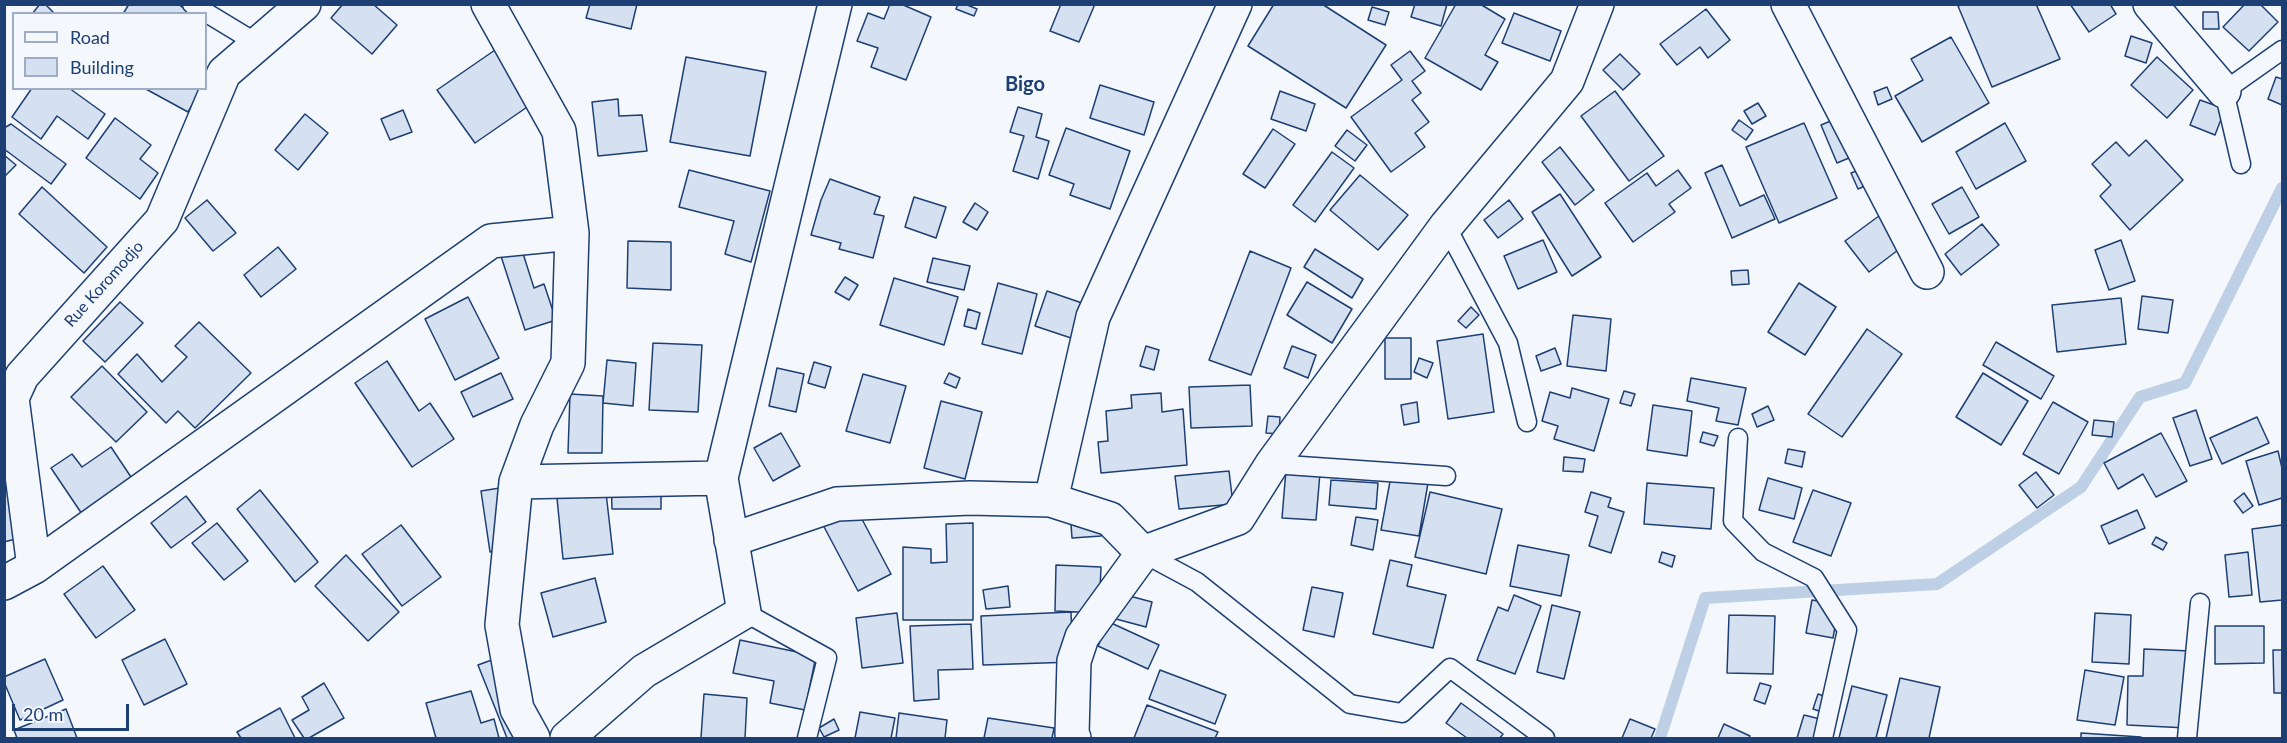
<!DOCTYPE html>
<style>
body{margin:0}
#map{position:relative;width:2287px;height:743px;overflow:hidden;background:#f4f7fb;font-family:Lato,sans-serif}
canvas{display:block}
.frame{position:absolute;inset:0;border:6px solid #1d3f73;pointer-events:none}
.legend{position:absolute;left:12px;top:12px;width:195px;height:78px;box-sizing:border-box;background:#f4f7fb;border:2px solid #9eadc5;margin:0;padding:8px 10px;list-style:none;font-size:18px;color:#1d3f73}
.legend li{display:flex;align-items:center;gap:12px;height:30px}
.legend b{width:30px;border:2px solid #9eadc5}
.scale{position:absolute;left:12px;top:704px;width:117px;height:27px;box-sizing:border-box;border:3px solid #1d3f73;border-top:0;padding-left:8px;font-size:18px;line-height:21px;white-space:nowrap;color:#1d3f73;-webkit-text-stroke:4px #f4f7fb;paint-order:stroke}
</style>
<div id="map">
<canvas width="2287" height="743"></canvas>
<div class="frame"></div>
<ul class="legend">
<li><b style="height:8px;background:#f4f7fb"></b>Road</li>
<li><b style="height:16px;background:#d5e0f0"></b>Building</li>
</ul>
<div class="scale">20 m</div>
</div>
<script>
const ctx = document.querySelector('canvas').getContext('2d');
ctx.lineJoin = 'round';
const shape = rows => new Path2D(rows.map(r => 'M' + r).join(''));
function strokePath(path, color, width, dash) { ctx.strokeStyle = color; ctx.lineWidth = width; ctx.lineCap = dash ? 'butt' : 'round'; ctx.setLineDash(dash || []); ctx.stroke(path); }
function paint(path, color) { ctx.fillStyle = color; ctx.fill(path, 'evenodd'); }
function write(font, color, halo, rows, align = 'center') {
  ctx.font = font + ' Lato,sans-serif'; ctx.lineWidth = 4.5; ctx.setLineDash([]); ctx.textBaseline = 'middle'; ctx.strokeStyle = halo; ctx.fillStyle = color; for (const [text, x, y, turn = 0] of rows) {
    ctx.save(); ctx.translate(x, y); ctx.rotate((+turn || 0) * Math.PI / 180); ctx.textAlign = isNaN(turn) ? turn : align; if (halo) ctx.strokeText(text, 0, 0); ctx.fillText(text, 0, 0); ctx.restore();
  }
}
const stream = shape([
 [1660,738,1705,598,1937,584,2081,487,2140,397,2185,383,2282,188]
]);
const building = shape([
 [40,4,45,4,55,14,32,14,40,4],
 [129,4,178,4,191,14,123,14,129,4],
 [343,4,373,4,397,25,372,54,331,18,343,4],
 [590,4,637,4,631,29,586,18,590,4],
 [890,4,901,4,931,17,906,80,871,67,878,48,857,41,868,13,884,19,890,4],
 [958,4,965,4,977,9,974,16,956,9,958,4],
 [1061,4,1095,4,1079,42,1050,31,1061,4],
 [1274,4,1322,4,1386,45,1346,108,1248,46,1274,4],
 [1415,4,1447,4,1441,26,1411,17,1415,4],
 [1456,4,1480,4,1505,19,1485,55,1498,62,1481,90,1425,58,1456,4],
 [1963,4,2036,4,2060,59,1992,87,1958,6,1963,4],
 [2070,4,2110,4,2116,14,2089,32,2070,4],
 [2245,4,2260,4,2278,22,2249,51,2223,27,2245,4],
 [1372,7,1389,12,1385,25,1368,20,1372,7],
 [1706,9,1730,40,1708,58,1700,47,1677,65,1660,44,1706,9],
 [2203,12,2218,12,2219,29,2203,29,2203,12],
 [1514,13,1561,31,1550,61,1502,43,1514,13],
 [2131,36,2152,43,2146,63,2125,56,2131,36],
 [1951,37,1989,103,1922,142,1895,96,1923,80,1911,59,1951,37],
 [495,50,533,103,475,143,437,90,495,50],
 [1410,51,1425,71,1412,81,1421,93,1412,100,1429,122,1415,133,1425,147,1391,172,1351,117,1402,80,1391,65,1410,51],
 [1620,54,1640,74,1623,90,1603,70,1620,54],
 [686,57,766,72,750,156,670,142,686,57],
 [2157,57,2193,90,2167,118,2131,85,2157,57],
 [2276,77,2282,79,2282,105,2268,99,2276,77],
 [1100,85,1154,102,1144,135,1090,118,1100,85],
 [1887,87,1892,99,1878,105,1874,92,1887,87],
 [32,88,69,88,105,114,88,139,57,116,41,139,12,117,32,88],
 [144,88,202,88,188,112,144,88],
 [1280,91,1315,104,1306,131,1271,119,1280,91],
 [1615,91,1664,156,1629,181,1581,116,1615,91],
 [618,99,619,116,642,115,647,151,598,156,592,102,618,99],
 [2200,100,2225,109,2215,135,2190,125,2200,100],
 [1758,103,1766,116,1752,124,1744,111,1758,103],
 [1018,107,1042,114,1036,137,1049,141,1038,179,1013,171,1024,136,1010,132,1018,107],
 [403,110,412,132,390,140,381,119,403,110],
 [1852,112,1868,150,1837,163,1821,125,1852,112],
 [305,114,328,133,298,170,275,150,305,114],
 [115,118,151,145,140,159,158,173,140,199,86,158,115,118],
 [1739,120,1753,130,1746,140,1732,130,1739,120],
 [1804,123,1837,198,1779,223,1746,147,1804,123],
 [2005,123,2026,161,1976,189,1956,152,2005,123],
 [11,124,66,164,51,184,4,149,4,128,11,124],
 [1066,128,1130,151,1110,209,1070,195,1074,184,1049,175,1066,128],
 [1273,129,1295,144,1265,188,1243,174,1273,129],
 [1347,130,1367,145,1355,161,1335,146,1347,130],
 [2146,140,2183,180,2130,230,2100,196,2111,185,2092,164,2116,142,2129,156,2146,140],
 [1560,147,1594,190,1575,205,1542,162,1560,147],
 [1332,152,1354,168,1315,222,1293,205,1332,152],
 [4,155,16,165,4,177,4,155],
 [1722,165,1740,206,1764,195,1775,219,1732,238,1705,173,1722,165],
 [689,170,770,191,751,262,725,254,734,221,679,207,689,170],
 [1678,170,1691,188,1669,204,1675,212,1633,242,1605,203,1647,173,1656,186,1678,170],
 [1859,170,1865,186,1858,189,1851,173,1859,170],
 [1360,175,1408,215,1378,250,1330,210,1360,175],
 [830,179,880,197,874,214,884,216,873,258,839,249,841,243,811,235,821,200,830,179],
 [42,187,107,247,84,273,19,214,42,187],
 [1962,187,1979,217,1949,234,1932,204,1962,187],
 [1560,194,1601,257,1572,276,1532,212,1560,194],
 [914,197,946,207,936,238,905,227,914,197],
 [207,200,236,233,213,251,185,218,207,200],
 [1509,200,1523,219,1498,238,1484,220,1509,200],
 [975,203,988,212,977,230,963,222,975,203],
 [1887,210,1910,241,1869,272,1845,241,1887,210],
 [1982,224,1999,245,1961,275,1945,254,1982,224],
 [1543,240,1557,272,1518,289,1504,256,1543,240],
 [2121,240,2135,281,2109,290,2095,250,2121,240],
 [628,241,671,242,671,290,627,288,628,241],
 [520,244,534,288,544,284,556,320,525,330,499,250,520,244],
 [278,247,296,269,261,297,244,275,278,247],
 [1315,249,1363,279,1352,298,1304,267,1315,249],
 [1250,251,1291,268,1251,375,1209,360,1250,251],
 [933,258,970,266,964,290,927,282,933,258],
 [1748,270,1749,284,1732,285,1731,271,1748,270],
 [845,277,858,285,849,300,835,292,845,277],
 [894,278,958,297,944,345,880,325,894,278],
 [1307,282,1352,309,1332,343,1287,315,1307,282],
 [998,283,1037,294,1022,354,982,344,998,283],
 [1799,283,1836,307,1805,355,1768,332,1799,283],
 [1047,291,1082,303,1071,338,1035,326,1047,291],
 [2142,296,2173,300,2168,333,2138,329,2142,296],
 [468,297,499,358,455,380,425,319,468,297],
 [2121,298,2126,344,2057,352,2052,305,2121,298],
 [120,302,143,323,105,362,83,341,120,302],
 [1471,307,1479,315,1466,328,1458,321,1471,307],
 [968,309,980,313,976,329,964,326,968,309],
 [1573,315,1611,319,1606,371,1567,366,1573,315],
 [199,322,251,373,195,428,178,411,166,423,118,374,137,354,162,382,187,357,175,346,199,322],
 [1867,329,1902,354,1842,437,1808,414,1867,329],
 [1483,334,1494,412,1448,419,1437,341,1483,334],
 [1385,338,1411,338,1411,379,1385,379,1385,338],
 [1996,342,2054,376,2041,399,1983,365,1996,342],
 [653,343,702,345,698,412,649,410,653,343],
 [1146,346,1159,350,1154,370,1140,366,1146,346],
 [1292,346,1316,355,1308,378,1284,368,1292,346],
 [1555,348,1561,364,1541,371,1536,356,1555,348],
 [1419,358,1433,363,1427,378,1414,372,1419,358],
 [607,360,636,363,633,406,603,403,607,360],
 [387,361,419,411,430,403,454,439,412,467,355,383,387,361],
 [814,362,831,367,825,388,808,383,814,362],
 [102,366,147,412,116,442,71,397,102,366],
 [777,368,804,374,796,412,769,406,777,368],
 [501,373,513,399,473,417,461,392,501,373],
 [949,373,960,378,956,388,944,383,949,373],
 [1983,373,2028,401,2001,445,1956,417,1983,373],
 [863,374,906,386,890,443,846,431,863,374],
 [1691,378,1746,388,1738,425,1716,421,1719,408,1687,401,1691,378],
 [1250,385,1252,426,1191,428,1189,387,1250,385],
 [1572,388,1609,399,1594,451,1554,439,1558,426,1542,421,1550,392,1570,398,1572,388],
 [1624,391,1635,394,1631,406,1620,403,1624,391],
 [1161,393,1162,412,1183,409,1187,465,1101,473,1098,442,1108,441,1106,411,1132,408,1131,395,1161,393],
 [570,394,603,396,602,453,568,453,570,394],
 [941,401,982,412,965,479,924,468,941,401],
 [1417,402,1419,422,1404,425,1401,405,1417,402],
 [2053,402,2088,422,2059,474,2023,454,2053,402],
 [1653,405,1692,411,1687,456,1647,450,1653,405],
 [1768,406,1774,420,1757,427,1752,414,1768,406],
 [2196,410,2212,459,2190,466,2173,418,2196,410],
 [1268,416,1280,417,1279,434,1266,433,1268,416],
 [2257,417,2269,443,2222,464,2210,438,2257,417],
 [2094,420,2114,422,2112,437,2092,435,2094,420],
 [1703,432,1718,436,1714,446,1700,442,1703,432],
 [781,433,800,466,773,481,754,448,781,433],
 [2161,433,2187,481,2156,497,2143,474,2118,489,2104,463,2161,433],
 [111,447,137,486,86,520,51,468,72,454,82,467,111,447],
 [1788,449,1805,452,1802,467,1785,463,1788,449],
 [2278,451,2282,468,2282,498,2259,505,2246,461,2278,451],
 [1564,457,1585,459,1583,472,1563,471,1564,457],
 [1286,470,1320,473,1316,520,1282,518,1286,470],
 [1229,471,1233,504,1179,509,1175,476,1229,471],
 [2036,472,2054,495,2037,508,2019,485,2036,472],
 [611,475,661,475,661,509,612,509,611,475],
 [1391,476,1428,483,1419,536,1381,530,1391,476],
 [1768,478,1802,488,1794,519,1759,510,1768,478],
 [1331,480,1378,483,1376,509,1329,505,1331,480],
 [1647,483,1714,488,1711,529,1644,524,1647,483],
 [605,484,613,554,563,559,556,488,605,484],
 [18,485,31,535,4,542,4,488,18,485],
 [506,487,515,548,490,552,481,491,506,487],
 [260,490,318,562,295,582,237,509,260,490],
 [1813,490,1851,503,1831,556,1793,542,1813,490],
 [1430,492,1502,509,1486,574,1415,557,1430,492],
 [1591,492,1611,498,1608,507,1624,512,1611,553,1589,546,1598,516,1585,512,1591,492],
 [2244,493,2253,506,2243,513,2234,501,2244,493],
 [186,496,206,522,171,548,151,523,186,496],
 [855,506,891,574,858,591,822,523,855,506],
 [1099,509,1101,536,1072,538,1070,511,1099,509],
 [2137,510,2145,528,2109,544,2101,526,2137,510],
 [1356,517,1378,520,1373,550,1351,545,1356,517],
 [217,523,248,561,224,580,192,543,217,523],
 [973,523,973,620,903,620,903,547,931,549,931,563,947,562,946,524,973,523],
 [401,525,441,577,402,606,362,554,401,525],
 [2282,525,2282,600,2260,602,2252,529,2282,525],
 [2156,537,2167,543,2163,550,2152,544,2156,537],
 [1518,545,1569,555,1561,596,1510,586,1518,545],
 [1662,552,1675,556,1672,567,1659,562,1662,552],
 [2248,552,2252,595,2229,597,2225,555,2248,552],
 [346,555,399,612,368,641,315,586,346,555],
 [1390,560,1412,565,1407,586,1446,595,1433,648,1373,634,1390,560],
 [1056,565,1101,567,1099,613,1055,611,1056,565],
 [103,566,135,610,96,638,64,594,103,566],
 [595,578,606,622,553,637,541,593,595,578],
 [1008,586,1010,607,986,609,983,590,1008,586],
 [1312,587,1343,593,1334,637,1303,630,1312,587],
 [1122,594,1152,602,1146,627,1116,619,1122,594],
 [1514,595,1541,606,1515,674,1477,660,1498,607,1508,611,1514,595],
 [1812,600,1839,605,1833,638,1806,633,1812,600],
 [1552,605,1580,612,1564,679,1537,672,1552,605],
 [1071,612,1073,662,983,665,981,616,1071,612],
 [897,613,903,663,862,668,856,618,897,613],
 [2095,613,2131,615,2129,664,2092,662,2095,613],
 [1729,615,1775,616,1773,674,1727,673,1729,615],
 [1109,622,1159,645,1148,669,1098,646,1109,622],
 [971,624,973,669,938,670,939,699,914,701,910,626,971,624],
 [2215,626,2264,626,2264,663,2215,664,2215,626],
 [165,639,187,684,144,705,122,660,165,639],
 [740,640,816,656,805,710,770,703,774,681,733,673,740,640],
 [2144,649,2191,651,2187,728,2127,725,2128,676,2143,676,2144,649],
 [2273,650,2282,650,2282,693,2274,693,2273,650],
 [505,655,518,738,507,738,478,665,505,655],
 [45,659,63,700,20,720,4,682,4,677,45,659],
 [1160,670,1226,695,1215,724,1149,699,1160,670],
 [2085,670,2124,677,2115,725,2077,720,2085,670],
 [1900,678,1940,687,1929,738,1886,738,1900,678],
 [324,683,344,718,309,738,304,738,292,720,309,710,302,697,324,683],
 [1760,683,1771,686,1765,704,1754,700,1760,683],
 [1852,686,1887,695,1876,738,1839,738,1852,686],
 [471,691,481,723,494,719,499,738,436,738,426,703,471,691],
 [704,694,747,698,745,738,701,738,704,694],
 [1818,694,1833,699,1828,714,1813,709,1818,694],
 [1461,703,1503,734,1500,738,1467,738,1446,723,1461,703],
 [1147,705,1218,732,1215,738,1134,738,1147,705],
 [280,708,295,738,241,738,237,732,280,708],
 [66,709,77,738,17,738,14,730,66,709],
 [860,712,895,718,891,738,855,738,860,712],
 [899,713,947,720,945,738,896,738,899,713],
 [1804,715,1832,722,1827,738,1797,738,1804,715],
 [988,718,1054,728,1052,738,984,738,988,718],
 [834,719,839,730,824,737,819,728,834,719],
 [1630,719,1655,729,1651,738,1622,738,1630,719],
 [1724,724,1750,736,1749,738,1718,738,1724,724],
 [2081,733,2141,737,2141,738,2081,738,2081,733]
]);
const service = shape([
 [192,4,258,44],
 [2241,164,2224,91,2282,50],
 [1446,226,1508,343,1527,422],
 [1738,438,1733,521,1763,552,1814,578,1847,630,1823,738],
 [1272,464,1446,476],
 [1143,553,1197,582,1350,704,1402,713,1450,668,1545,738],
 [744,612,827,658,807,738],
 [2187,738,2200,603]
]);
const minor = shape([
 [488,4,559,131,572,233,568,363,537,425,516,482,502,625,517,709,533,738],
 [1788,4,1927,272],
 [2150,4,2224,91],
 [516,482,721,478],
 [1051,500,1093,317,1235,4],
 [731,540,837,504,970,498,1051,500,1110,519,1143,553],
 [34,567,491,241,572,233],
 [4,583,34,567,12,398,22,376,162,220,224,73,304,4],
 [567,738,644,671,744,612,721,478,835,4],
 [1074,738,1072,734,1074,661,1082,637,1143,553,1238,518,1272,464,1446,226,1567,81,1597,4]
]);
const streetNames = [
 ["Rue Koromodjo",104,284,-48]
];
const quarterNames = [
 ["Bigo",1025,85]
];
strokePath(stream, '#bed0e5', 12);
paint(building, '#d5e0f0');
strokePath(building, '#1d3f73', 1.5);
strokePath(service, '#1d3f73', 21);
strokePath(minor, '#1d3f73', 36);
strokePath(service, '#f4f7fb', 18);
strokePath(minor, '#f4f7fb', 33);
write('16px', '#1d3f73', '#f4f7fb', streetNames);
write('bold 20px', '#1d3f73', '#f4f7fb', quarterNames);
</script>
